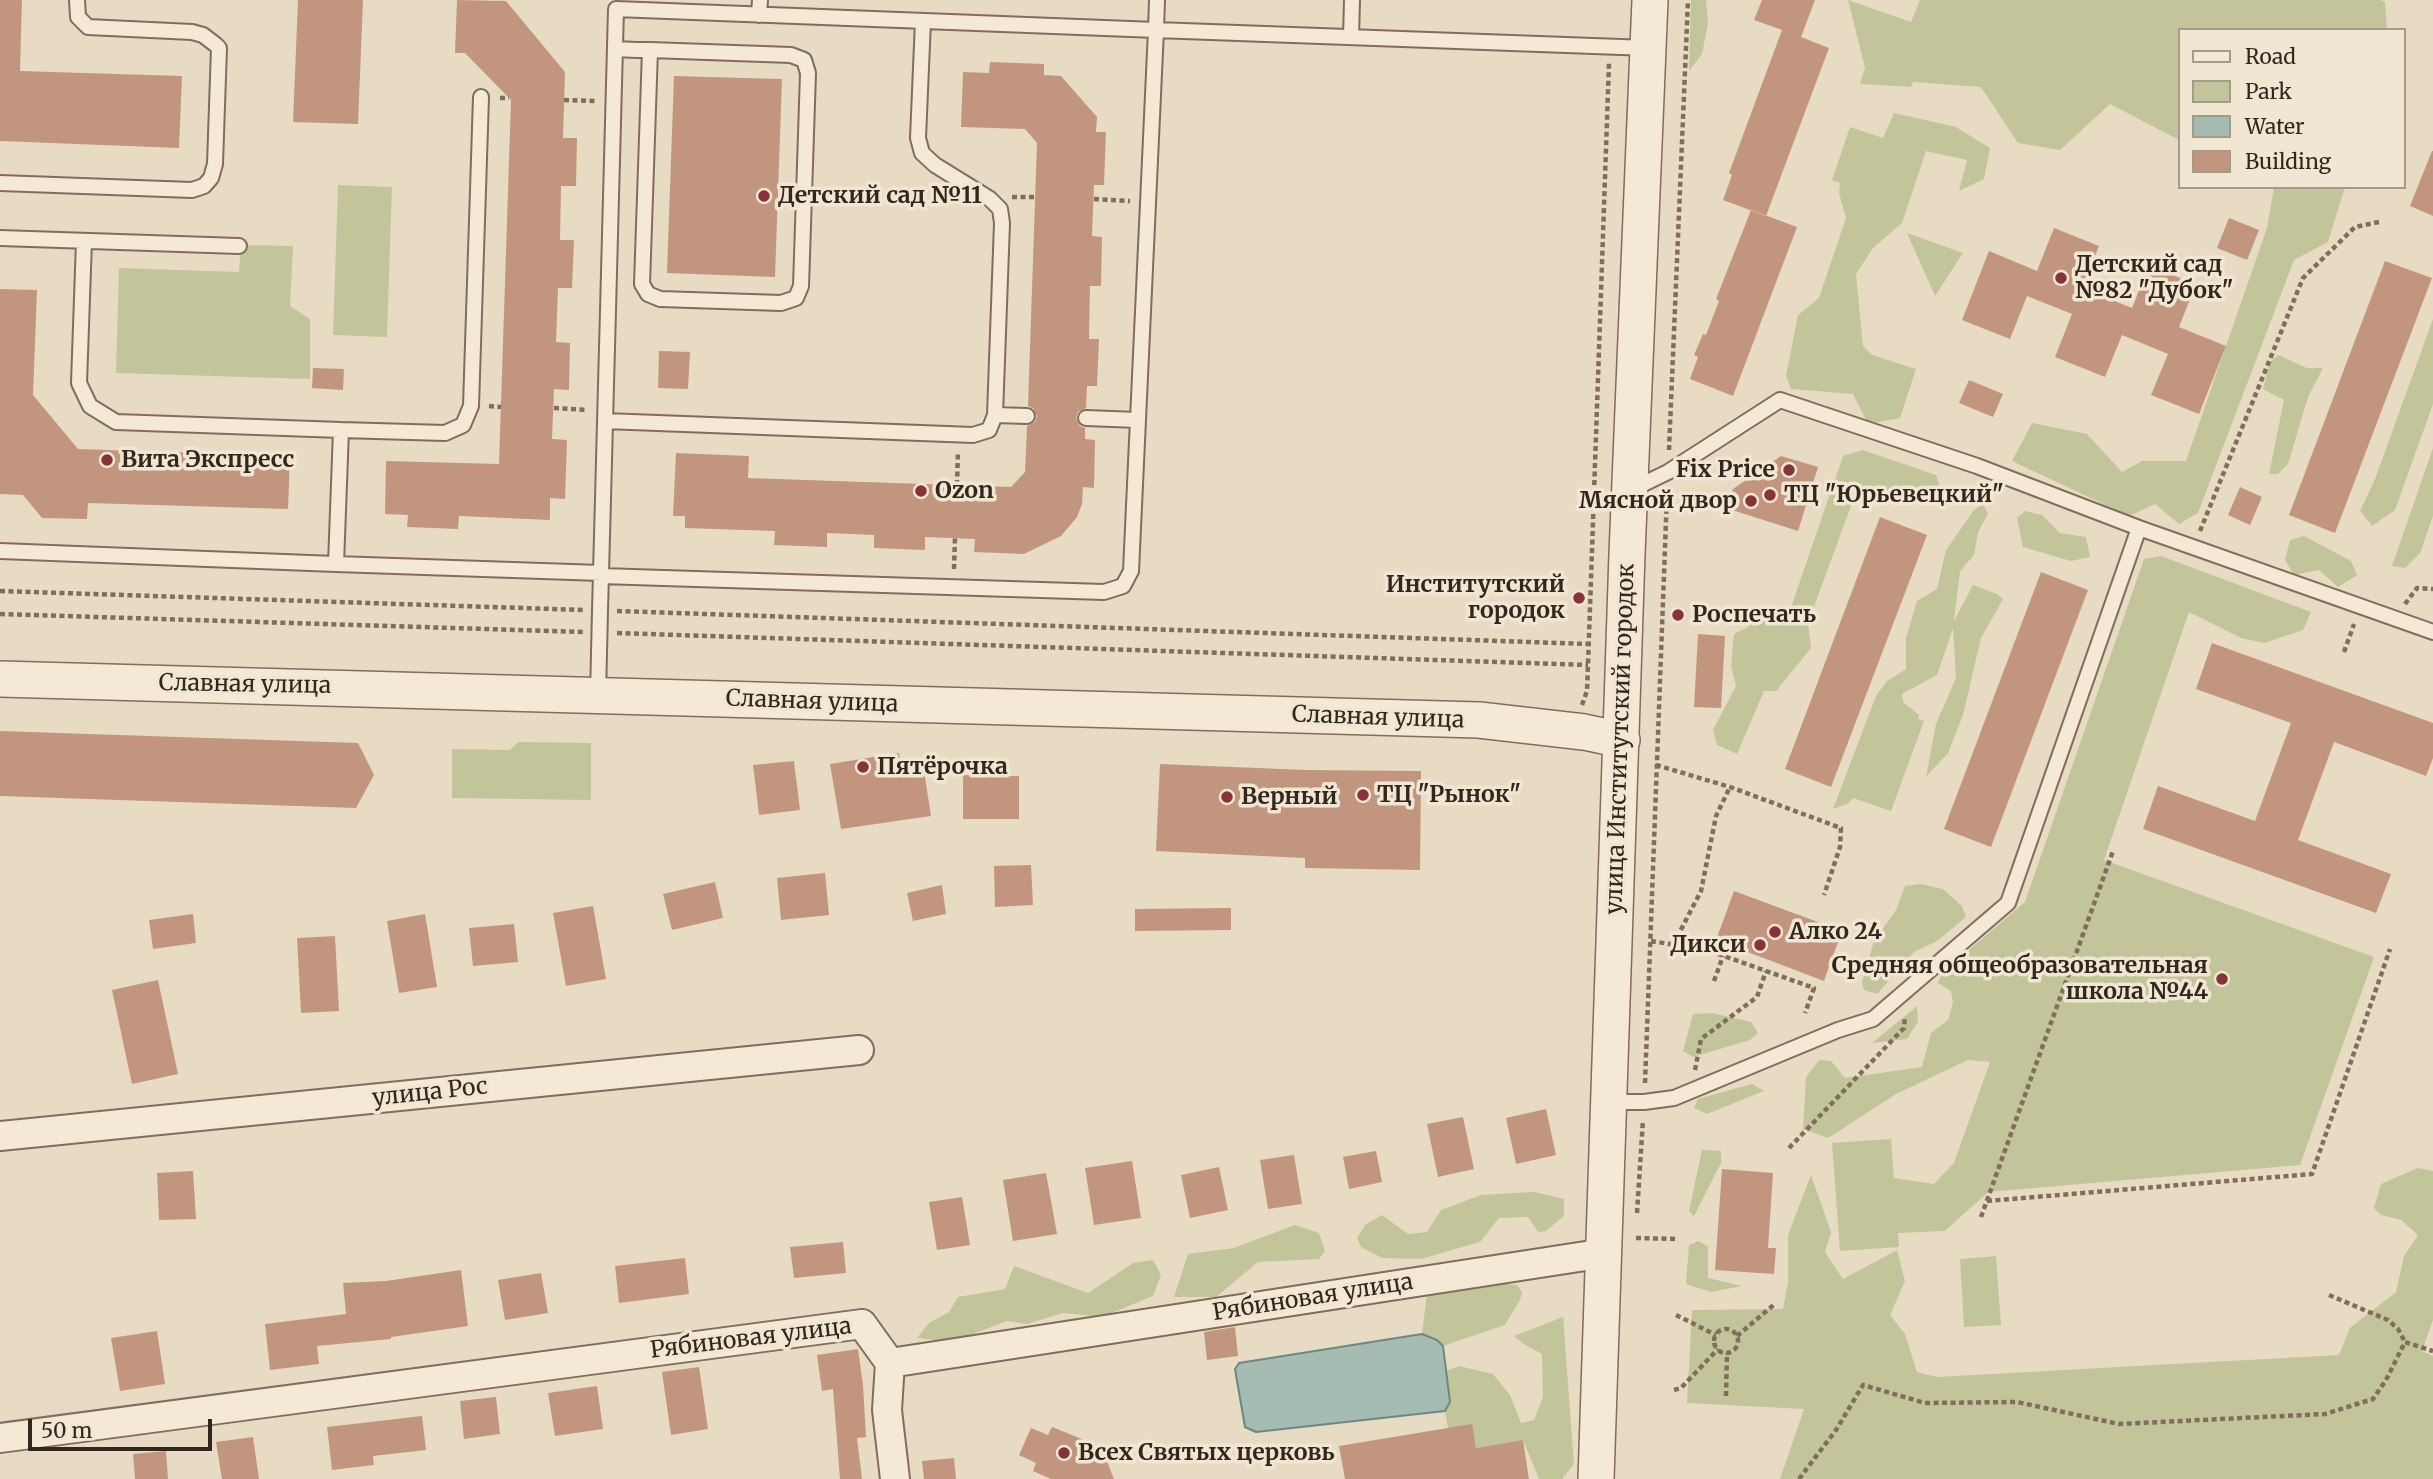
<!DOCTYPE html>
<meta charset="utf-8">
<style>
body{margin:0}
#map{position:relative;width:2433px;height:1479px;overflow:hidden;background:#e8dbc3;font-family:Merriweather,serif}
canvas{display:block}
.legend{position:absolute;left:2178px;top:28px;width:228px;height:161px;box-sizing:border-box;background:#f0e6d2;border:2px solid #a49a8a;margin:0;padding:9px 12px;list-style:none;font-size:21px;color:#32271e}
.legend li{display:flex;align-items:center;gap:14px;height:35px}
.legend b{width:35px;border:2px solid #a49a8a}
.scale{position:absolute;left:28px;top:1419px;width:184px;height:32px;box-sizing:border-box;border:4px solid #32271e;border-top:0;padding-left:9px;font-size:21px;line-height:24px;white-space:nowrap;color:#32271e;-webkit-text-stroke:5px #f0e6d2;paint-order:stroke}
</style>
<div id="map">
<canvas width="2433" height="1479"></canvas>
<ul class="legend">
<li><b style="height:9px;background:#f4e9d5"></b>Road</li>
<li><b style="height:19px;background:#c2c599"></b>Park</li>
<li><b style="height:19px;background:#a5bcb3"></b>Water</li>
<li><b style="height:19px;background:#c2967e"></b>Building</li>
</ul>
<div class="scale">50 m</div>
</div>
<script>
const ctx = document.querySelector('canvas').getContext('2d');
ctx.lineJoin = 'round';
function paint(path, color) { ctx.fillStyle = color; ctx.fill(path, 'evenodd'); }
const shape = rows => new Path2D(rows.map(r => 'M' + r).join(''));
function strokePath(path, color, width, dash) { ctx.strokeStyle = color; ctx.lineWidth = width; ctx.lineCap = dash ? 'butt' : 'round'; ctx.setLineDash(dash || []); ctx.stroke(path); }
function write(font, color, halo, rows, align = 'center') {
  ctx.font = font + ' Merriweather,serif'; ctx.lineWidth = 7; ctx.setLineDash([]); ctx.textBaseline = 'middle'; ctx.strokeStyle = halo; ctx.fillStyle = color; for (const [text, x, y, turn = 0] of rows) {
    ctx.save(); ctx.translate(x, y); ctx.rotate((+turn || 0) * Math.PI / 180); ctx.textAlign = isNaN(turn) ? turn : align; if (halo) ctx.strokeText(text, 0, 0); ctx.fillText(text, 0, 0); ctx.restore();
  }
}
const green = shape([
 [1691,0,1706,0,1708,23,1702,54,1689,71],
 [1848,0,1911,22,1920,0,2381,0,2385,2,2387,30,2179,30,2179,140,2110,104,2060,150,2018,143,1981,87,1913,82,1911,87,1860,84,1865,68],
 [1894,113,1956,127,1990,148,1984,179,1959,191,1967,160,1926,151,1902,223,1873,248,1856,274,1863,346,1872,355,1916,369,1900,418,1868,424,1853,394,1791,389,1786,376,1798,315,1819,298,1846,218,1839,193,1840,183,1832,180,1850,127,1883,138],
 [338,185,392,187,387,337,333,335],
 [2274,187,2345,187,2328,242,2294,260,2198,513,2179,524,2155,504,2129,516,2012,461,2032,423,2087,434,2122,472,2142,461,2186,461,2267,228],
 [1907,233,1963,253,1935,296],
 [241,245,293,246,290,306,310,319,310,379,116,373,119,268,239,272],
 [2433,319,2433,404,2395,510,2372,526,2360,511,2375,479],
 [2278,355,2307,368,2323,368,2308,397,2288,464,2278,474,2269,474,2284,400,2263,389,2270,362],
 [2433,448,2433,516,2420,553,2405,568,2392,566],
 [1863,450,1936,475,1941,490,1933,502,1873,491,1855,495,1808,623,1811,648,1776,691,1764,691,1737,754,1717,745,1713,730,1736,686,1731,666,1734,634,1748,627,1754,617,1789,613,1843,456],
 [1983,504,1988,514,1978,532,1974,555,1960,571,1954,621,1973,585,1997,594,2003,599,1981,638,1963,715,1948,753,1926,777,1936,724,1956,678,1953,628,1937,675,1902,694,1903,702,1919,715,1918,719,1924,721,1891,811,1853,798,1847,804,1833,809,1876,696,1887,681,1906,669,1906,638,1917,601,1937,589,1946,550,1974,510],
 [2025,511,2042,515,2060,533,2086,537,2090,557,2071,561,2023,547,2017,518],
 [2304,536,2351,561,2357,575,2338,587,2319,570,2294,575,2285,560,2290,540],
 [2161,556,2311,612,2303,630,2264,643,2241,638,2189,612,2104,860,2374,957,2300,1165,1988,1192,1945,1231,1898,1233,1899,1247,1840,1251,1832,1143,1891,1139,1894,1178,1934,1184,1954,1163,1990,1062,1968,1060,1896,1094,1828,1138,1803,1129,1806,1077,1819,1060,1831,1061,1845,1078,1922,1067,1931,1033,1948,1020,1953,1003,1951,991,1938,983,1942,973,2025,902,2144,559],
 [518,742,591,743,591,800,452,798,452,749,510,750],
 [1921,884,1943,889,1962,906,1966,917,1937,941,1914,952,1877,994,1864,990,1862,982,1874,941,1896,910,1905,886],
 [1917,1006,1918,1022,1907,1039,1872,1043],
 [1712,1013,1751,1022,1758,1033,1750,1040,1693,1057,1683,1051,1693,1014],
 [1752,1084,1764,1091,1707,1114,1694,1108,1698,1099],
 [1702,1150,1721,1151,1721,1163,1694,1216,1689,1211],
 [2418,1168,2433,1171,2433,1320,2422,1351,2433,1356,2433,1479,1780,1479,1804,1409,1687,1403,1692,1310,1783,1309,1788,1282,1788,1235,1811,1175,1831,1232,1825,1252,1843,1279,1897,1250,1905,1281,1890,1315,1905,1334,1917,1372,1937,1377,2339,1355,2350,1328,2396,1292,2404,1256,2418,1235,2401,1220,2381,1215,2374,1208,2381,1184],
 [1534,1192,1564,1199,1564,1216,1546,1231,1538,1232,1528,1217,1499,1218,1480,1242,1421,1259,1382,1258,1361,1247,1357,1238,1366,1224,1382,1215,1408,1234,1427,1232,1441,1210,1481,1195],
 [1295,1225,1319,1233,1325,1251,1319,1259,1258,1262,1216,1297,1174,1297,1188,1254,1234,1248],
 [1698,1241,1708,1246,1708,1278,1742,1286,1711,1292,1686,1284,1689,1245],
 [1996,1256,2001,1325,1964,1327,1960,1259],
 [1153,1260,1161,1275,1153,1296,1102,1317,1063,1313,1027,1324,1007,1321,952,1342,917,1338,929,1323,949,1312,958,1297,1005,1289,1014,1266,1088,1293,1133,1263],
 [1489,1282,1517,1285,1522,1292,1520,1300,1505,1325,1443,1346,1437,1340,1422,1334,1427,1294],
 [1563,1317,1574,1464,1562,1479,1539,1479,1523,1440,1476,1448,1448,1428,1445,1411,1450,1402,1446,1371,1459,1366,1493,1374,1510,1395,1521,1423,1534,1420,1543,1397,1542,1354,1522,1343,1514,1336]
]);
const water = shape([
 [1422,1334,1437,1340,1443,1346,1450,1402,1445,1411,1256,1432,1245,1427,1235,1369,1239,1363,1422,1334]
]);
const building = shape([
 [0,0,22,0,20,71,182,76,179,148,0,141],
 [298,0,363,0,358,124,293,122],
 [457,0,506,1,565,72,563,138,577,138,576,186,561,186,560,240,574,240,572,288,558,288,556,342,570,343,569,390,554,389,552,439,567,440,565,499,550,498,550,520,459,516,458,529,407,527,408,515,385,514,386,461,499,464,511,100,465,53,455,53],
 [1762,0,1815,0,1801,37,1829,48,1766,216,1723,200,1732,175,1729,173,1782,30,1754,20],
 [990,62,1044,64,1044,75,1061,76,1097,117,1096,132,1106,132,1104,185,1094,185,1092,236,1102,237,1101,286,1090,286,1089,339,1099,339,1097,386,1087,386,1086,408,1078,412,1076,418,1080,426,1085,428,1085,439,1095,440,1094,488,1083,487,1082,504,1077,517,1061,536,1024,554,974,552,975,539,925,537,925,550,874,548,874,535,827,533,827,547,774,545,775,531,685,528,685,516,673,516,676,453,749,456,748,478,1011,487,1025,472,1027,426,1035,422,1037,416,1033,408,1028,406,1037,143,1025,129,961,127,963,72,989,73],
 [674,76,782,79,775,277,667,273],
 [2432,151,2433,151,2433,216,2410,206],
 [1751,210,1797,227,1733,396,1690,379,1698,357,1694,355,1703,334,1706,335,1719,301,1716,299],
 [2229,218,2259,230,2247,260,2217,248],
 [2054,228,2099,246,2082,288,2132,308,2149,266,2196,284,2179,327,2226,346,2199,414,2151,395,2168,354,2122,335,2105,377,2055,357,2072,314,2027,296,2010,339,1962,320,1989,251,2037,271],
 [2385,261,2432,278,2335,533,2289,515],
 [0,289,37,290,33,395,78,449,290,456,288,509,88,503,87,519,42,518,23,495,0,494],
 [659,351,690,352,688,389,658,388],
 [313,368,344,369,343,390,312,388],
 [1969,380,2003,394,1993,417,1959,403],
 [1781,456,1818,467,1798,531,1732,510,1729,500,1733,489],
 [2240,487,2262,497,2250,525,2228,515],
 [1880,517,1927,535,1831,787,1785,769],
 [2041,572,2088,590,1991,847,1944,829],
 [1698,634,1725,636,1721,708,1694,707],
 [2212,643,2433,723,2433,758,2426,776,2334,742,2298,840,2391,874,2376,913,2143,829,2158,786,2255,821,2291,723,2196,689],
 [0,731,358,743,374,775,356,808,0,796],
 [899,753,900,761,922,758,931,816,841,829,830,764],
 [794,761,800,810,759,815,753,765],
 [1160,764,1306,770,1421,771,1420,870,1305,868,1305,858,1156,851],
 [963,775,1019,776,1019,819,963,819],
 [1031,865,1033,905,995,907,994,866],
 [825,873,829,915,781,920,777,878],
 [715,882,723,918,672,930,663,894],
 [942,885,946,914,913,921,907,893],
 [1734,891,1842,931,1824,981,1716,940],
 [593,906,606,979,566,986,553,913],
 [1231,908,1231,930,1135,931,1135,909],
 [193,914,196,943,153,949,149,920],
 [425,914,437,987,399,993,387,921],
 [514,924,518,962,473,966,469,928],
 [335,936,339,1011,301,1013,297,938],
 [158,980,178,1074,132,1084,112,990],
 [1546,1109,1556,1155,1516,1164,1506,1118],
 [1463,1117,1474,1169,1438,1177,1427,1124],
 [1376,1151,1382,1182,1349,1189,1343,1157],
 [1294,1155,1302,1204,1268,1209,1260,1160],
 [1132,1161,1141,1218,1094,1225,1085,1168],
 [1219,1167,1228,1210,1190,1218,1181,1175],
 [1722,1169,1773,1173,1768,1248,1776,1248,1774,1274,1715,1270],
 [193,1171,196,1219,159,1220,157,1173],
 [1046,1173,1057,1234,1013,1241,1003,1180],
 [962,1197,970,1245,937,1250,929,1202],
 [843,1242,846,1273,794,1278,790,1247],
 [685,1258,689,1294,619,1303,615,1266],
 [461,1270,468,1326,391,1337,391,1339,317,1346,319,1364,270,1370,265,1324,346,1314,343,1283,386,1281],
 [541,1273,548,1313,505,1320,498,1280],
 [1235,1327,1238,1356,1207,1360,1204,1332],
 [157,1331,165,1384,120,1391,111,1338],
 [858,1349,863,1385,866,1437,857,1438,862,1479,840,1479,833,1389,822,1391,817,1355],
 [699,1367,708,1429,671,1435,662,1372],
 [597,1386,603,1429,555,1436,548,1393],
 [496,1397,500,1434,464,1439,460,1401],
 [422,1416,426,1450,373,1456,374,1465,332,1470,327,1427],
 [1472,1424,1476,1448,1523,1440,1529,1479,1345,1479,1339,1446],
 [1052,1427,1109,1450,1106,1459,1114,1479,1051,1479,1033,1471,1036,1463,1019,1455,1031,1428,1048,1435],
 [253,1437,259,1479,222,1479,216,1442],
 [166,1451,168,1479,135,1479,133,1454],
 [954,1458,956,1479,924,1479,922,1461]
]);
const path = shape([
 [500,98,509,98],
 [564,100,595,101],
 [1012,197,1035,197],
 [1094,199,1130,201],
 [489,406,501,407],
 [554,408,588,410],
 [1669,450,1688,0],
 [957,485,958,451],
 [2200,531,2303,278,2355,227,2379,222],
 [954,569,955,538],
 [0,591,584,610],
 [2405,604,2417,588,2433,589],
 [617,611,1588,644],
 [0,614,583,632],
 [617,633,1588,665],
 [2344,652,2354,624],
 [1582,705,1587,691,1588,665,1609,63],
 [1656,765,1730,787,1841,828,1840,847,1824,895],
 [1651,941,1707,950,1814,988,1805,1013],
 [1673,945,1701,891,1716,816,1730,787],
 [1714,981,1723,956],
 [1695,1070,1701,1039,1757,997,1766,971],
 [1645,1083,1667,494],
 [1789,1148,1904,1028,1905,1016],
 [1987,1201,2312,1174,2390,949],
 [1637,1213,1643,1120],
 [1981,1217,2113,851],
 [1636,1238,1678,1239],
 [2329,1295,2388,1320,2398,1329,2405,1342],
 [1676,1315,1716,1335],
 '1714 1341a12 12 0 1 1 24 0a12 12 0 1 1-24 0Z',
 [1737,1336,1776,1303],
 [1674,1390,1681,1388,1718,1349],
 [1726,1396,1727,1353],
 [1799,1479,1836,1430,1863,1385,1925,1403,2017,1402,2119,1424,2325,1414,2373,1399,2386,1380,2405,1342,2433,1351]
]);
const service = shape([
 [1157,0,1156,30,1648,48],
 [759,15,760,0],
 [1351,37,1352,0],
 [615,49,637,50,650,50,791,55,804,60,808,73,801,286,796,298,781,303,660,299,648,294,642,284,650,50],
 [481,97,471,406,463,425,445,433,341,430,336,564,601,573],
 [0,183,192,190,204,186,211,178,215,164,219,48,216,45,203,35,192,32,88,27,78,17,77,0],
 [0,238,239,246],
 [84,241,79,383,90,406,116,422,341,430],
 [995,415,1027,416],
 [1086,418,1138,420],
 [605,421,973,435,989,430,995,415,1002,223,1000,209,990,199,935,165,922,153,918,138,923,21],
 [1631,490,1668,472,1780,400,1977,466,2139,528,2433,632],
 [0,551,336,564],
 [598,695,600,611,616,9,1156,30,1131,571,1123,586,1104,592,601,576],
 [1610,1102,1644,1102,1674,1098,1838,1030,1873,1019,2008,903,2139,528]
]);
const minor = shape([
 [0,1136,859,1050],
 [890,1363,1605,1253],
 [890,1363,887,1410,895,1479],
 [0,1438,862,1324,890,1363]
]);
const tertiary = shape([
 [0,679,1479,720,1584,732,1622,740],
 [1596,1479,1627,554,1650,0]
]);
const markers = [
 [764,196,7,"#883339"],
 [2061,278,7,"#883339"],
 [107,460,7,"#883339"],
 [1789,470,7,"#883339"],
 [921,491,7,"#883339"],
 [1770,495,7,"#883339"],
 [1751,501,7,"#883339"],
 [1579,598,7,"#883339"],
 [1678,615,7,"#883339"],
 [863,767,7,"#883339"],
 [1363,795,7,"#883339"],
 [1227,797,7,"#883339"],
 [1775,932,7,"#883339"],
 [1760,945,7,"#883339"],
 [2222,979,7,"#883339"],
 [1064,1453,7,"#883339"]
];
const poiNames = [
 ["Детский сад №11",778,196],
 ["Детский сад",2075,265],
 ["№82 \"Дубок\"",2075,291],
 ["Вита Экспресс",121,460],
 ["Fix Price",1775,470,"right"],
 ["Ozon",935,491],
 ["ТЦ \"Юрьевецкий\"",1784,495],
 ["Мясной двор",1737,501,"right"],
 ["Институтский",1565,585,"right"],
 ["городок",1565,611,"right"],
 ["Роспечать",1692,615],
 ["Пятёрочка",877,767],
 ["ТЦ \"Рынок\"",1377,795],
 ["Верный",1241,797],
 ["Алко 24",1789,932],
 ["Дикси",1746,945,"right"],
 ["Средняя общеобразовательная",2208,966,"right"],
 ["школа №44",2208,992,"right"],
 ["Всех Святых церковь",1078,1453]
];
const streetNames = [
 ["Славная улица",245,685,1],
 ["Славная улица",812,702,2],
 ["Славная улица",1378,718,2],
 ["улица Институтский городок",1621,739,-88],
 ["улица Рос",430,1093,-6],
 ["Рябиновая улица",1313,1298,-9],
 ["Рябиновая улица",751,1339,-7]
];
paint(green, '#c2c599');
paint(water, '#a5bcb3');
strokePath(water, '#6d8880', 2);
paint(building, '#c2967e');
strokePath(service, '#806d5c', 18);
strokePath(minor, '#806d5c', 32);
strokePath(tertiary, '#806d5c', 38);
strokePath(path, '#806d5c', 4.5, [5, 3.5]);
strokePath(service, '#f4e9d5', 14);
strokePath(minor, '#f4e9d5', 28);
strokePath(tertiary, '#f4e9d5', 35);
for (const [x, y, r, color] of markers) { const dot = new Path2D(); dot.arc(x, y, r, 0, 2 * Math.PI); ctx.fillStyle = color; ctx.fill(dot); strokePath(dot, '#f0e6d2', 2.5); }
write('bold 23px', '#32271e', '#f0e6d2', poiNames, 'left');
write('23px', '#32271e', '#f0e6d2', streetNames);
</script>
